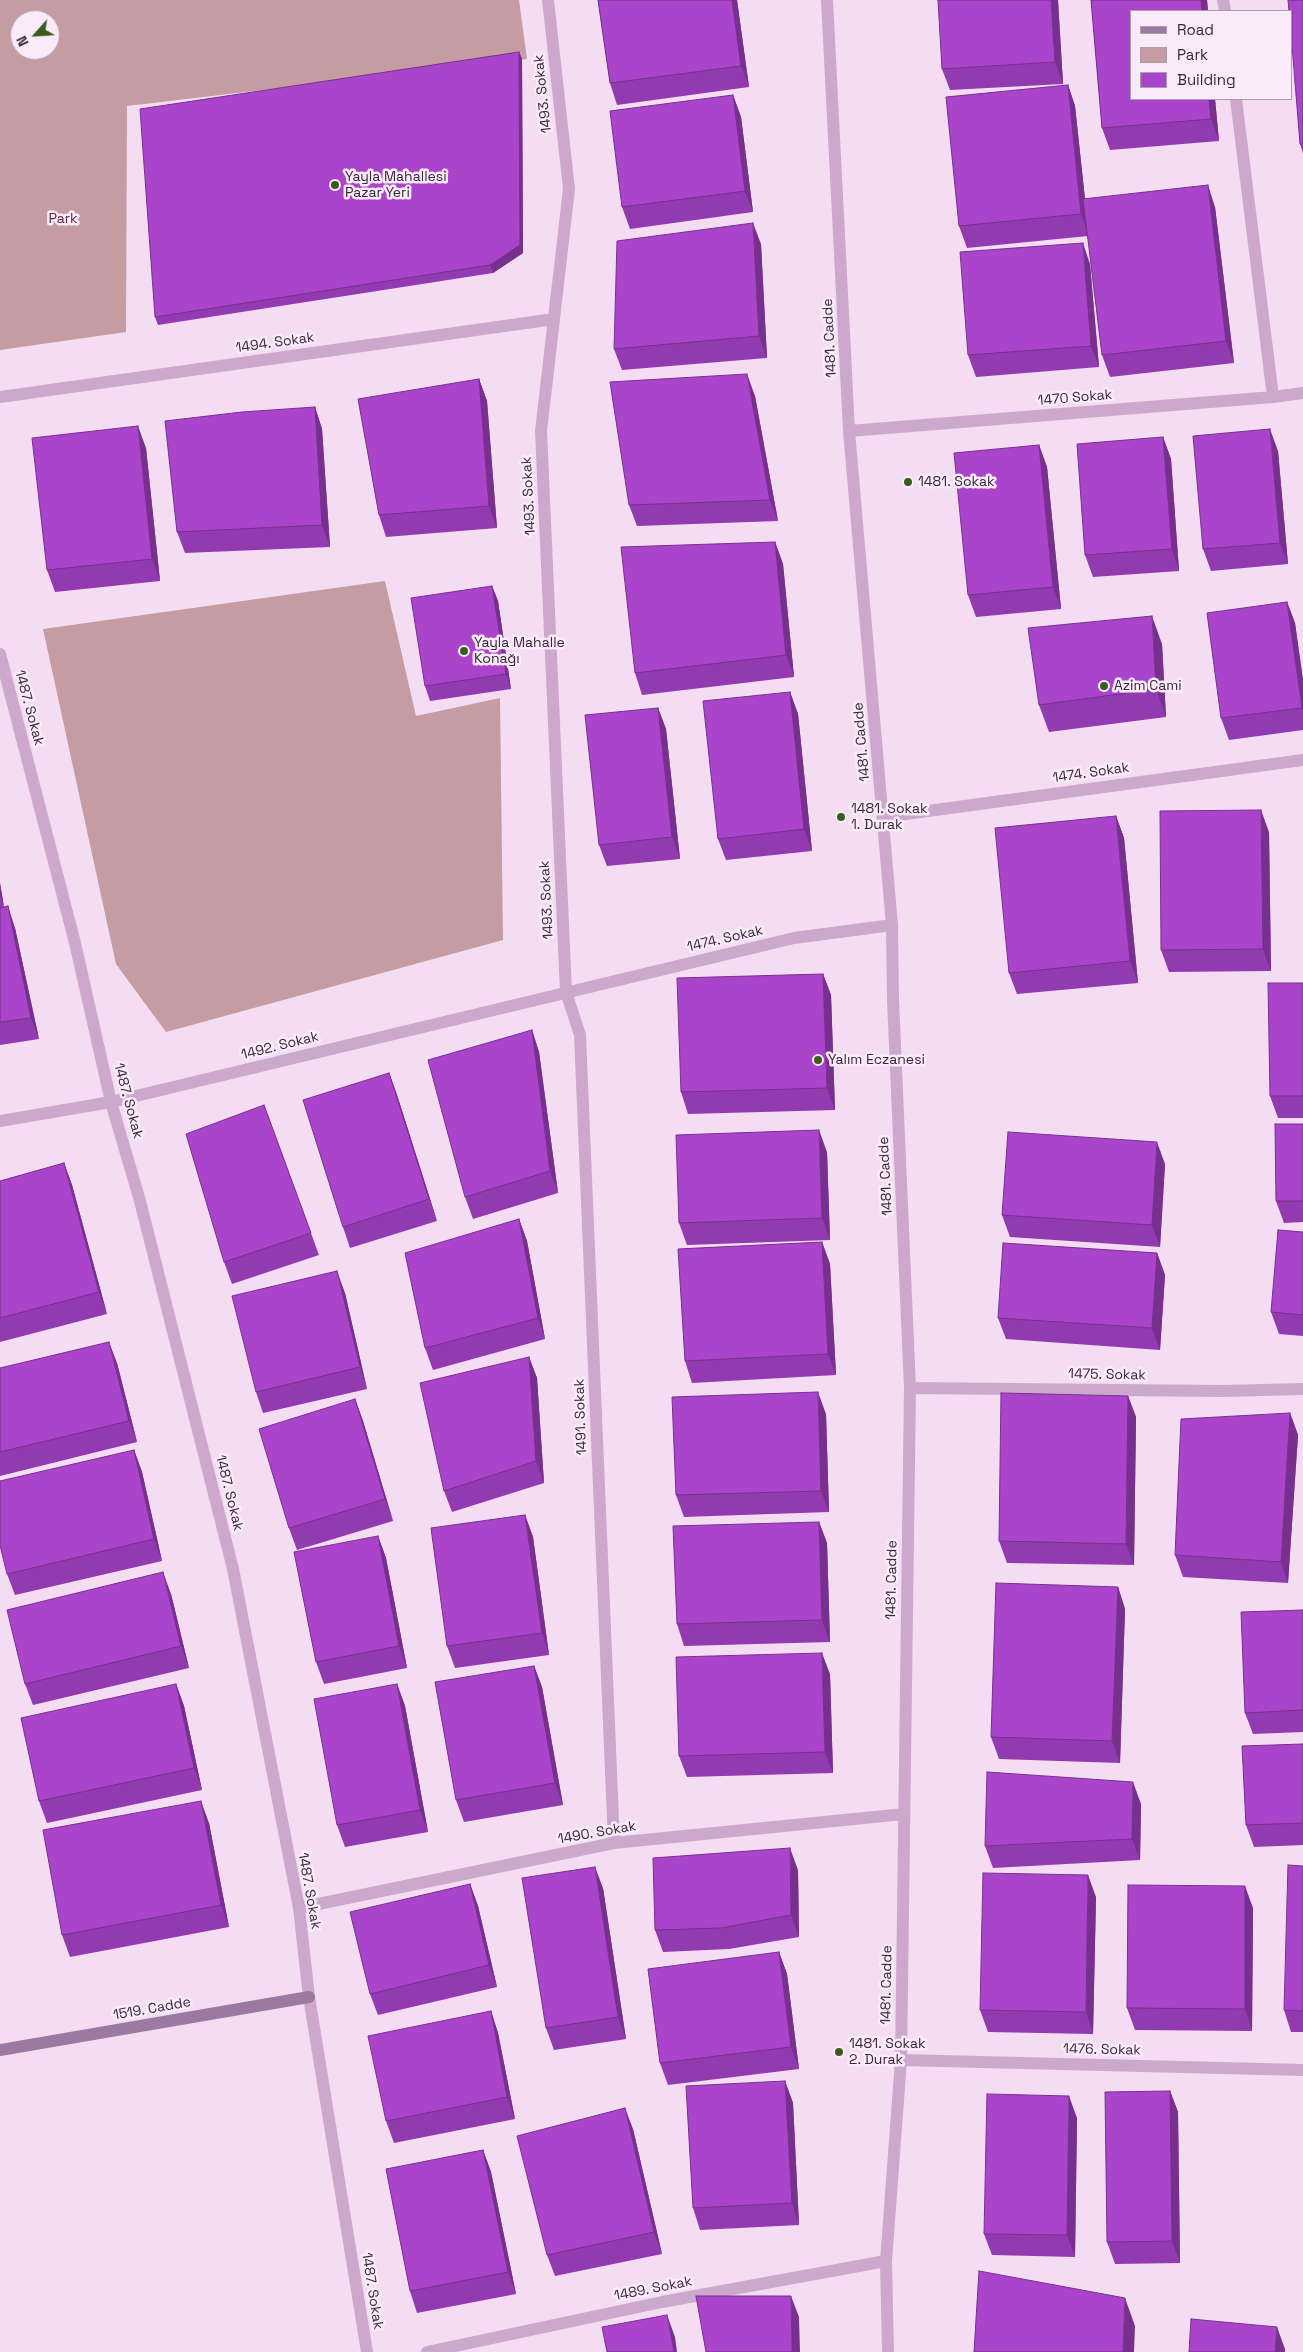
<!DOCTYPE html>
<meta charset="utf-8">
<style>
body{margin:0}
#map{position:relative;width:1303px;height:2352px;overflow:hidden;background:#f4ddf3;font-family:"Space Grotesk",sans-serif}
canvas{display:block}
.legend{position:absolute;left:1130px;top:10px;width:162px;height:90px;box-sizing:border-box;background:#fbeafa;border:1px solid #ac9dad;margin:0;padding:6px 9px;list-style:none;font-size:15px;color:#362939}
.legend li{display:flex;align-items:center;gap:10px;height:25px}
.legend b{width:25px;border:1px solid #ac9dad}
.north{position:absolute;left:10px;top:10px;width:50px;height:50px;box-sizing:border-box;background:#fbeafa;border:1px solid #ac9dad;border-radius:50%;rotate:244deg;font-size:14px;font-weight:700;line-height:20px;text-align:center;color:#362939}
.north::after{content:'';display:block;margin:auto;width:18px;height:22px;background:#375d1c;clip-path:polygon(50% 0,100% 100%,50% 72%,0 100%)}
</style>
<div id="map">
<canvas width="1303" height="2352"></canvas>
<ul class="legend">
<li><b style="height:6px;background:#9c79a0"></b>Road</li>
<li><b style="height:14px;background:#c49ca2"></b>Park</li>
<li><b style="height:14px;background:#aa44cb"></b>Building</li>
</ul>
<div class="north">N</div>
</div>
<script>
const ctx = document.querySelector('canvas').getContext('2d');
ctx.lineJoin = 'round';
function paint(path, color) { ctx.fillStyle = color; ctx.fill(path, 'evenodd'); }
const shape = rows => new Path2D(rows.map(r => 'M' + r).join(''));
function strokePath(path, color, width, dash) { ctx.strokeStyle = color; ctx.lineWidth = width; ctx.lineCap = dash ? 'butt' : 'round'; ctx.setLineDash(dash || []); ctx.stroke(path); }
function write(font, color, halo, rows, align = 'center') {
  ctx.font = font + ' "Space Grotesk",sans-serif'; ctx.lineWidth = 5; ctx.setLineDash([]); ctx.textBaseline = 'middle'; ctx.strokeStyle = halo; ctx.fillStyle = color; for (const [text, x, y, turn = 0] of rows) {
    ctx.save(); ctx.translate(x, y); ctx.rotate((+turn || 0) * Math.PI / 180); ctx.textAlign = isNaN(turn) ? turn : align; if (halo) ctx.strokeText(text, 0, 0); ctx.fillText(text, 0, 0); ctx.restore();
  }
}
const green = shape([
 [0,0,519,0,527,59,127,106,126,332,0,350],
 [20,20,50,20,50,50,20,50],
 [385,581,416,716,500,698,503,940,166,1032,116,964,43,629]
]);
const street = shape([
 [548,0,569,189,541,431,566,992,580,1035,614,1843],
 [827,0,849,431,892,925,893,1000,910,1388,901,2060,886,2261,888,2352],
 [1223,0,1225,11],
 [1236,99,1273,397],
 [0,397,554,319],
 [849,431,1273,397,1303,393],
 [0,654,75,943,111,1102,140,1201,233,1569,299,1908,309,1997,367,2352],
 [884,817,1303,760],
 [0,1121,111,1102,794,938,892,925],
 [910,1388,1223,1391,1303,1389],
 [299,1908,614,1843,904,1814],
 [901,2060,1303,2070],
 [427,2352,662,2302,886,2261]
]);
const secondary = shape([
 [0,2050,309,1997]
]);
const wall = shape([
 [598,0,737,0,749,87,617,105,610,83],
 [1058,0,1063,84,950,90,942,69],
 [1091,0,1207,0,1208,11,1132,11,1132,99,1215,99,1219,141,1110,150,1102,128],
 [1303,0,1303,153,1300,144],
 [519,52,522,59,523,253,493,273,158,325,155,317],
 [1068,85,1075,106,1085,199,1215,207,1234,363,1110,377,1102,355,1088,236,967,248,959,226],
 [733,95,741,117,753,212,630,229,622,207],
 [761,244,767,358,622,370,614,349],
 [1090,264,1099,367,976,377,968,355],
 [479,379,487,401,497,528,386,537,379,515],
 [755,396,778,521,637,526,629,505],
 [315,407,322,429,330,547,185,553,177,532],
 [1163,437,1171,459,1179,571,1093,577,1085,555],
 [1039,445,1047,467,1061,609,976,617,968,595],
 [146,448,160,581,55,592,47,570],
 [1278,451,1288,564,1211,571,1203,549],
 [775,542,783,564,794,677,642,695,635,673],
 [492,586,498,601,511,689,430,701,425,686],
 [1287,602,1295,623,1303,680,1303,730,1229,740,1221,718],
 [1162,644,1166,717,1049,732,1039,705],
 [790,692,798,714,812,851,726,860,718,839],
 [658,708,666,729,680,859,607,866,599,845],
 [1116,816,1124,838,1138,983,1017,994,1009,973],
 [1269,832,1271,971,1169,972,1161,950],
 [0,883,4,907,15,928,39,1039,0,1045],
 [823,974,831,995,835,1110,688,1114,681,1092],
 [1303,983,1303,1118,1278,1118,1270,1096],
 [532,1030,539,1052,558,1193,473,1219,465,1197],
 [389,1073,397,1095,437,1221,350,1248,343,1227],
 [264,1105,319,1255,232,1284,224,1262],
 [1303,1124,1303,1222,1284,1223,1276,1201],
 [827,1152,830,1240,687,1245,679,1223],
 [64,1163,72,1185,107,1314,0,1342,0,1181],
 [1165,1164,1160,1247,1010,1237,1002,1215],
 [519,1219,527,1241,545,1339,433,1370,425,1348],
 [1303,1232,1303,1336,1279,1334,1271,1312],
 [822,1242,830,1264,836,1375,692,1383,685,1361],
 [1157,1253,1165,1275,1160,1350,1006,1339,998,1318],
 [345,1293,367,1389,263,1413,256,1392],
 [529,1357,537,1378,544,1483,452,1512,444,1491],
 [117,1363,137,1442,0,1476,0,1368],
 [1128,1396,1136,1417,1134,1565,1007,1563,999,1541],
 [355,1399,363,1421,393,1521,297,1550,289,1528],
 [1290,1413,1298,1435,1288,1583,1183,1577,1175,1555],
 [826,1414,829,1512,684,1517,676,1495],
 [134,1450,142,1472,162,1561,15,1595,7,1574],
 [525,1515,533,1537,549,1655,455,1668,447,1646],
 [819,1522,827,1543,830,1642,684,1646,677,1624],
 [378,1536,386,1558,407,1668,324,1684,316,1662],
 [1118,1587,1125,1609,1120,1763,999,1759,991,1737],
 [171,1594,189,1668,33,1705,25,1684],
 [1303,1610,1303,1732,1253,1734,1245,1713],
 [534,1666,542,1687,563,1805,464,1822,456,1800],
 [830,1674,833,1773,687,1777,679,1756],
 [176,1684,184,1706,202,1790,47,1823,39,1801],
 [397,1684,405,1706,428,1832,345,1847,337,1825],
 [1303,1744,1303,1845,1254,1847,1246,1825],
 [1141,1804,1140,1860,993,1868,985,1846],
 [209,1823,229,1927,70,1957,62,1935],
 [1303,1866,1303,2032,1291,2032,1284,2010],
 [798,1870,799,1937,729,1949,663,1952,655,1930],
 [470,1884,478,1906,497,1987,378,2015,370,1994],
 [603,1888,626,2039,554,2050,546,2028],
 [1096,1897,1093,2034,988,2032,980,2010],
 [1253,1908,1252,2031,1135,2030,1127,2008],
 [779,1952,787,1974,799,2069,668,2085,660,2063],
 [491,2011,498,2033,515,2119,394,2143,386,2121],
 [785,2081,793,2103,799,2225,700,2230,693,2208],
 [1170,2091,1178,2112,1180,2263,1115,2264,1107,2242],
 [1077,2118,1075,2257,992,2255,984,2234],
 [633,2129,662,2254,555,2276,547,2255],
 [483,2150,491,2172,516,2294,417,2313,410,2291]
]);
const shadedWall = shape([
 [732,0,737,0,749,87,741,66],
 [1051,0,1058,0,1063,84,1055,62],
 [1201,0,1207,0,1208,11,1202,11],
 [519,52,522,59,523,253,493,273,490,265],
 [1068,85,1075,106,1089,236,1081,214],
 [733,95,741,117,753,212,745,191],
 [1209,99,1215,99,1219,141,1211,119],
 [1208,185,1215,207,1234,363,1226,341],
 [753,223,761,244,767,358,759,336],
 [1083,243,1090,264,1099,367,1091,346],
 [747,374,755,396,778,521,770,500],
 [479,379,487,401,497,528,489,506],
 [315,407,322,429,330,547,322,525],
 [138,426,146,448,160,581,152,559],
 [1270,429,1278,451,1288,564,1280,543],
 [1163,437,1171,459,1179,571,1172,549],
 [1039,445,1047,467,1061,609,1053,587],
 [775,542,783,564,794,677,786,655],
 [492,586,498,601,511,689,506,674],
 [1287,602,1295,623,1303,680,1303,711,1302,708],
 [1152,616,1162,644,1166,717,1156,689],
 [790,692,798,714,812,851,804,829],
 [658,708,666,729,680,859,672,837],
 [1261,810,1269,832,1271,971,1263,949],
 [1116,816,1124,838,1138,983,1130,961],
 [0,883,4,907,0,895],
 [8,906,15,928,39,1039,31,1018],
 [823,974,831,995,835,1110,827,1088],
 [532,1030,539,1052,558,1193,550,1171],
 [389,1073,397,1095,437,1221,429,1199],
 [819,1130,827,1152,830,1240,822,1218],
 [1157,1142,1165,1164,1160,1247,1152,1225],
 [64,1163,72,1185,107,1314,99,1292],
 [519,1219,527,1241,545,1339,538,1318],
 [822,1242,830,1264,836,1375,828,1354],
 [1157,1253,1165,1275,1160,1350,1152,1328],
 [337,1271,345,1293,367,1389,360,1367],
 [109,1342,117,1363,137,1442,129,1421],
 [529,1357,537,1378,544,1483,536,1461],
 [818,1392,826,1414,829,1512,821,1491],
 [1128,1396,1136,1417,1134,1565,1126,1544],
 [355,1399,363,1421,393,1521,385,1499],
 [1290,1413,1298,1435,1288,1583,1281,1562],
 [134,1450,142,1472,162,1561,154,1539],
 [525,1515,533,1537,549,1655,542,1633],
 [819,1522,827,1543,830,1642,822,1620],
 [378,1536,386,1558,407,1668,399,1646],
 [163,1572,171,1594,189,1668,181,1646],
 [1118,1587,1125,1609,1120,1763,1112,1741],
 [822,1653,830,1674,833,1773,825,1752],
 [534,1666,542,1687,563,1805,555,1783],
 [176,1684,184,1706,202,1790,194,1768],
 [397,1684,405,1706,428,1832,420,1810],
 [1133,1782,1141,1804,1140,1860,1132,1839],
 [201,1801,209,1823,229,1927,221,1905],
 [790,1848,798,1870,799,1937,791,1915],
 [595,1867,603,1888,626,2039,618,2017],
 [1088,1875,1096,1897,1093,2034,1086,2012],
 [470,1884,478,1906,497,1987,489,1965],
 [1245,1886,1253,1908,1252,2031,1245,2009],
 [779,1952,787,1974,799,2069,791,2047],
 [491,2011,498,2033,515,2119,507,2097],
 [785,2081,793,2103,799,2225,792,2203],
 [1170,2091,1178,2112,1180,2263,1172,2241],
 [1069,2096,1077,2118,1075,2257,1067,2235],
 [625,2108,633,2129,662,2254,654,2232],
 [483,2150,491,2172,516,2294,508,2272],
 [791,2296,799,2317,800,2352,792,2352],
 [1125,2298,1135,2326,1134,2352,1123,2352],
 [667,2315,675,2337,677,2352,674,2352],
 [1277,2327,1285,2349,1285,2352,1275,2352]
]);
const building = shape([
 [598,0,732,0,741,66,610,83,598,0],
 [938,0,1051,0,1055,62,942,69,938,0],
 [1091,0,1201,0,1202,11,1132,11,1132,99,1209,99,1211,119,1102,128,1091,0],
 [1288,0,1303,0,1303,144,1300,144,1292,45,1292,11,1289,11,1288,0],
 [519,52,520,245,490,265,155,317,140,109,519,52],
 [1068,85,1081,214,959,226,946,97,1068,85],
 [733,95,745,191,622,207,610,111,733,95],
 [1208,185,1226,341,1102,355,1083,199,1208,185],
 [753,223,759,336,614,349,617,241,753,223],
 [1083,243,1091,346,968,355,960,252,1083,243],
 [747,374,770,500,629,505,610,382,747,374],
 [479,379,489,506,379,515,358,399,479,379],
 [315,407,322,525,177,532,165,421,242,412,315,407],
 [138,426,152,559,47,570,32,438,138,426],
 [1270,429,1280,543,1203,549,1193,436,1270,429],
 [1163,437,1172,549,1085,555,1077,444,1163,437],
 [1039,445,1053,587,968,595,954,453,1039,445],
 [775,542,786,655,635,673,621,547,775,542],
 [492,586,506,674,425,686,411,598,492,586],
 [1287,602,1302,708,1221,718,1207,613,1287,602],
 [1152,616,1156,689,1039,705,1028,628,1152,616],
 [790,692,804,829,718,839,703,701,790,692],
 [658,708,672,837,599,845,585,715,658,708],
 [1261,810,1263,949,1161,950,1160,811,1261,810],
 [1116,816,1130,961,1009,973,995,828,1116,816],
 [8,906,31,1018,0,1022,0,908,8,906],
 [823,974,827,1088,681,1092,677,978,823,974],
 [1268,983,1303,983,1303,1096,1270,1096,1268,983],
 [532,1030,550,1171,465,1197,428,1060,532,1030],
 [389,1073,429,1199,343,1227,303,1100,389,1073],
 [264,1105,311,1233,224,1262,186,1134,264,1105],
 [1275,1124,1303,1124,1303,1201,1276,1201,1275,1124],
 [819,1130,822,1218,679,1223,676,1135,819,1130],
 [1008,1132,1157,1142,1152,1225,1002,1215,1008,1132],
 [64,1163,99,1292,0,1318,0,1181,64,1163],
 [519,1219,538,1318,425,1348,405,1253,519,1219],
 [1278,1230,1303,1232,1303,1315,1271,1312,1278,1230],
 [822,1242,828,1354,685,1361,678,1249,822,1242],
 [1003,1243,1157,1253,1152,1328,998,1318,1003,1243],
 [337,1271,360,1367,256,1392,232,1296,337,1271],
 [109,1342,129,1421,0,1452,0,1368,109,1342],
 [529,1357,536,1461,444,1491,420,1383,529,1357],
 [818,1392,821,1491,676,1495,672,1397,818,1392],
 [1001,1393,1128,1396,1126,1544,999,1541,1001,1393],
 [355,1399,385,1499,289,1528,259,1429,355,1399],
 [1290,1413,1281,1562,1175,1555,1181,1419,1290,1413],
 [134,1450,154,1539,7,1574,0,1545,0,1481,134,1450],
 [525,1515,542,1633,447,1646,431,1528,525,1515],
 [819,1522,822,1620,677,1624,673,1526,819,1522],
 [378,1536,399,1646,316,1662,294,1552,378,1536],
 [163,1572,181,1646,25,1684,7,1610,163,1572],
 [996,1583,1118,1587,1112,1741,991,1737,996,1583],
 [1303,1610,1303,1710,1245,1713,1241,1612,1303,1610],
 [822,1653,825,1752,679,1756,676,1657,822,1653],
 [534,1666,555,1783,456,1800,435,1682,534,1666],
 [176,1684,194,1768,39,1801,21,1718,176,1684],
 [397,1684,420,1810,337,1825,314,1699,397,1684],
 [1303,1744,1303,1823,1246,1825,1242,1746,1303,1744],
 [987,1772,1133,1782,1132,1839,985,1846,987,1772],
 [201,1801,221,1905,62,1935,43,1830,201,1801],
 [790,1848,791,1915,721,1928,655,1930,653,1858,790,1848],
 [1288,1865,1303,1866,1303,2011,1284,2010,1288,1865],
 [595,1867,618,2017,546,2028,522,1878,595,1867],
 [983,1873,1088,1875,1086,2012,980,2010,983,1873],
 [470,1884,489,1965,370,1994,350,1912,470,1884],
 [1128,1885,1245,1886,1245,2009,1127,2008,1128,1885],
 [779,1952,791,2047,660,2063,648,1969,779,1952],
 [491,2011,507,2097,386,2121,368,2036,491,2011],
 [785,2081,792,2203,693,2208,686,2086,785,2081],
 [1170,2091,1172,2241,1107,2242,1105,2092,1170,2091],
 [987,2094,1069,2096,1067,2235,984,2234,987,2094],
 [625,2108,654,2232,547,2255,517,2136,625,2108],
 [483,2150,508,2272,410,2291,386,2169,483,2150],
 [979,2271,1125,2298,1123,2352,974,2352,979,2271],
 [696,2296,791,2296,792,2352,706,2352,696,2296],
 [667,2315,674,2352,607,2352,602,2327,667,2315],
 [1191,2319,1277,2327,1275,2352,1189,2352,1191,2319]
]);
const markers = [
 [335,185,5,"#375d1c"],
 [908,482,5,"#375d1c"],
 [464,651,5,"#375d1c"],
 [1104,686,5,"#375d1c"],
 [841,817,5,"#375d1c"],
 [818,1060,5,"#375d1c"],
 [839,2052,5,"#375d1c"]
];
const streetNames = [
 ["1493. Sokak",543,94,-96],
 ["1481. Cadde",830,338,-93],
 ["1494. Sokak",275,343,-8],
 ["1470 Sokak",1075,398,-5],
 ["1493. Sokak",529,496,-93],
 ["1487. Sokak",29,708,75],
 ["1481. Cadde",862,742,-95],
 ["1474. Sokak",1091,773,-8],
 ["1493. Sokak",547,900,-93],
 ["1474. Sokak",725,939,-13],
 ["1492. Sokak",280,1046,-14],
 ["1487. Sokak",128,1101,75],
 ["1481. Cadde",886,1176,-93],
 ["1475. Sokak",1107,1375,1],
 ["1491. Sokak",581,1417,-92],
 ["1487. Sokak",229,1493,76],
 ["1481. Cadde",892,1580,-89],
 ["1490. Sokak",597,1833,-10],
 ["1487. Sokak",309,1891,80],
 ["1481. Cadde",887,1985,-89],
 ["1519. Cadde",152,2009,-10],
 ["1476. Sokak",1102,2050,1],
 ["1489. Sokak",653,2289,-11],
 ["1487. Sokak",372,2291,81]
];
const poiNames = [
 ["Yayla Mahallesi",345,177],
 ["Pazar Yeri",345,193],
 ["1481. Sokak",918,482],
 ["Yayla Mahalle",474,643],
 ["Konağı",474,659],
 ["Azim Cami",1114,686],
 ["1481. Sokak",851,809],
 ["1. Durak",851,825],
 ["Yalım Eczanesi",828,1060],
 ["1481. Sokak",849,2044],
 ["2. Durak",849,2060]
];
const parkNames = [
 ["Park",63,219]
];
paint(green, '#c49ca2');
strokePath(street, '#cca8cd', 12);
strokePath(secondary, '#9c79a0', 12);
paint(wall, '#923aaf');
paint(shadedWall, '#77308e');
paint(building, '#aa44cb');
strokePath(building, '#77308e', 1);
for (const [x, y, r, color] of markers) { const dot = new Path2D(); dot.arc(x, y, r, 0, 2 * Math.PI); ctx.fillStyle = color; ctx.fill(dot); strokePath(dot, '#fbeafa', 2); }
write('14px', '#362939', '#fbeafa', streetNames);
write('14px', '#362939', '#fbeafa', poiNames, 'left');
write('14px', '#592b31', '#fbeafa', parkNames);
</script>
